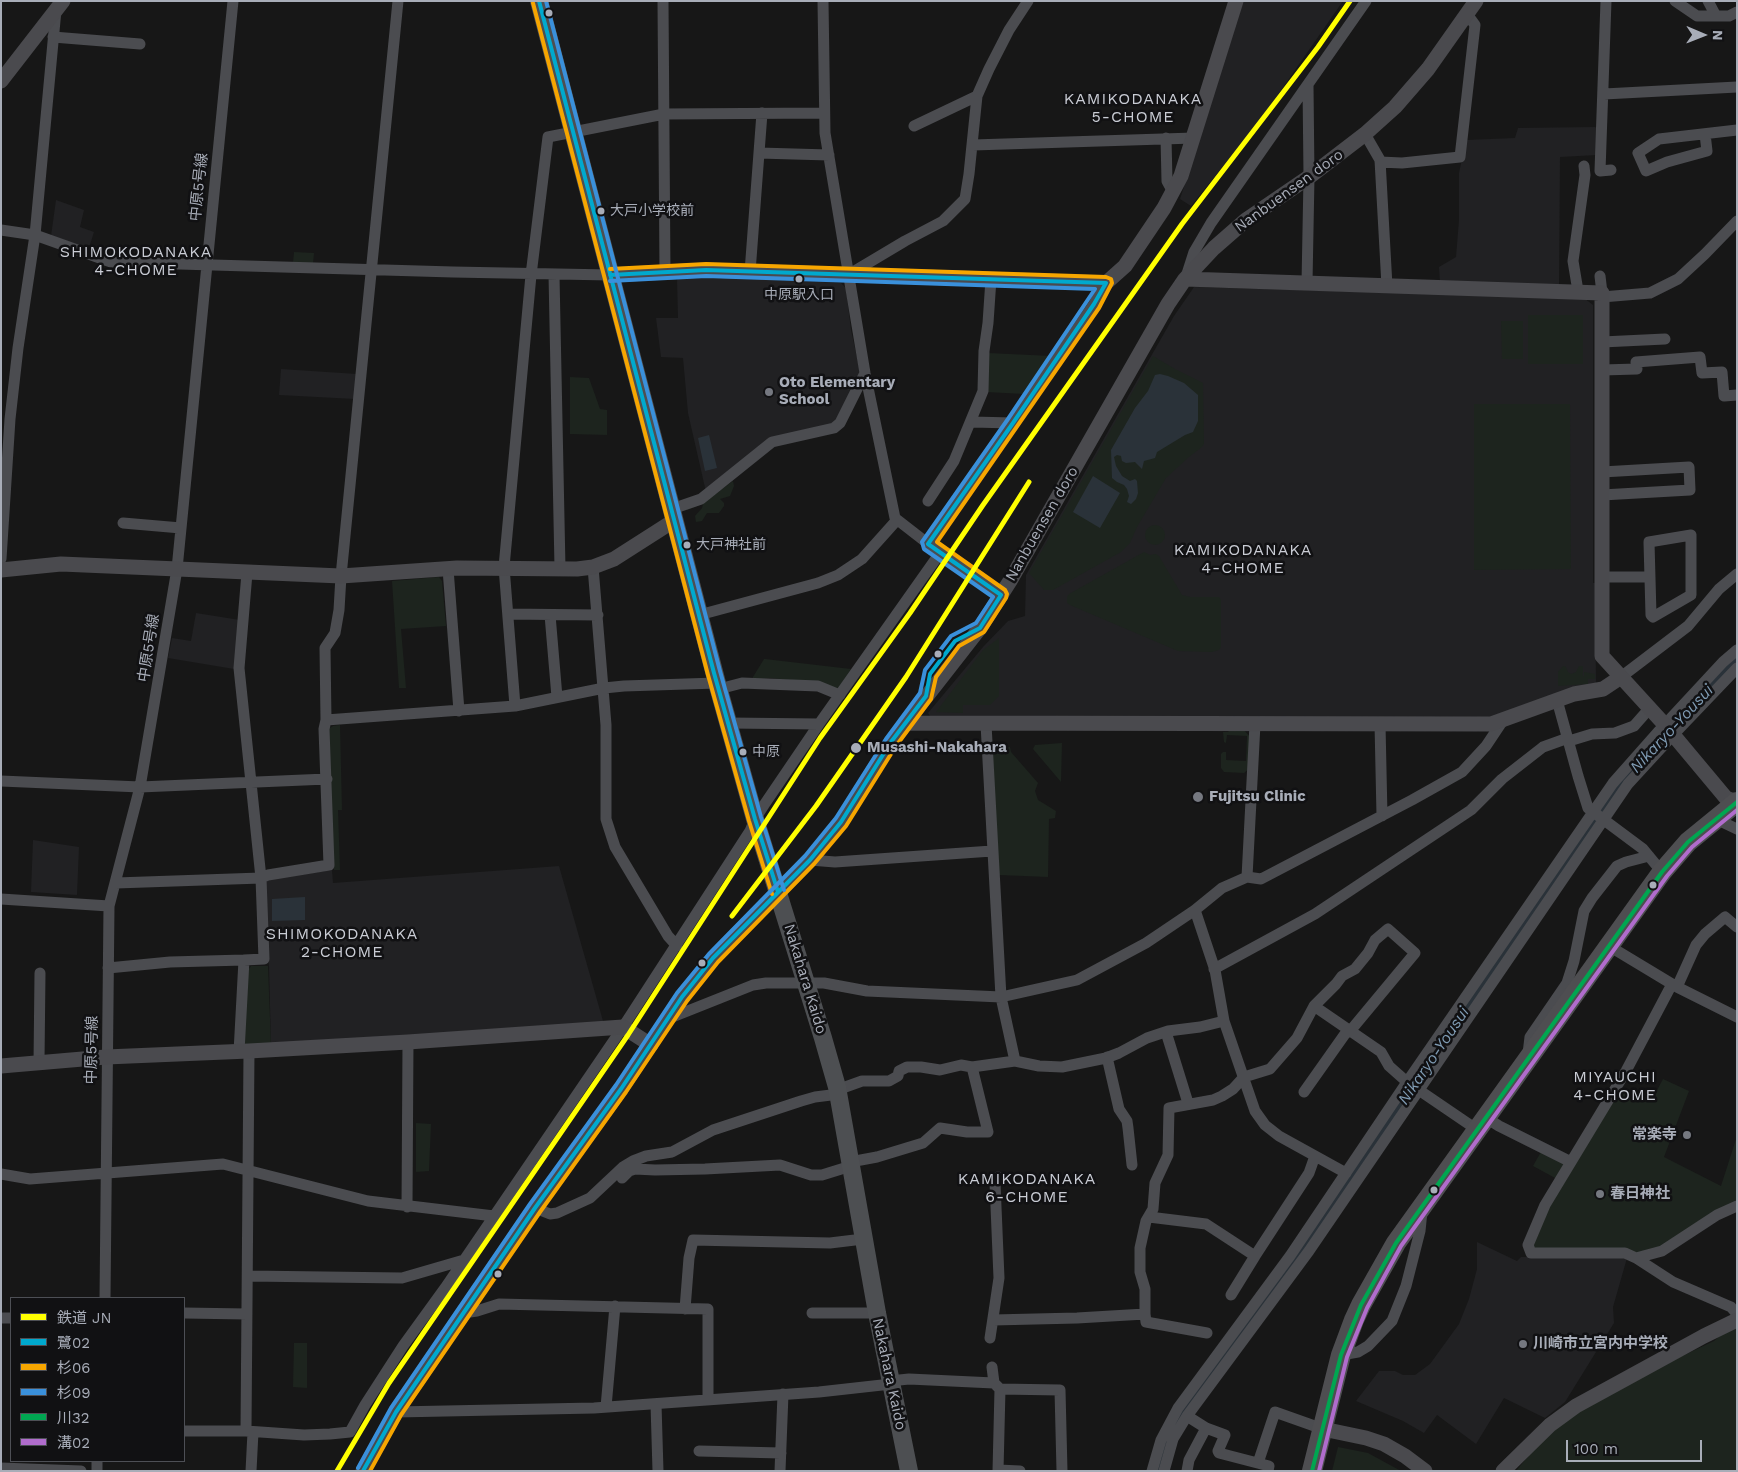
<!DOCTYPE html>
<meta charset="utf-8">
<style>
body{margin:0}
#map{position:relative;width:1738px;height:1472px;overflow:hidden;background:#171717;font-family:"Work Sans","Noto Sans JP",sans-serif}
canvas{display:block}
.frame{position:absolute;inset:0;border:2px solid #a8adb8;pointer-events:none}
.legend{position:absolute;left:10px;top:1297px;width:175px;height:165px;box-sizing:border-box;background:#111113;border:1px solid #4d4f55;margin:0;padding:6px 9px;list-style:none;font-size:15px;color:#a8adb8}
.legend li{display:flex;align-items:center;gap:10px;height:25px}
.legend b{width:25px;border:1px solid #4d4f55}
.north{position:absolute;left:1678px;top:10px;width:50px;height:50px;-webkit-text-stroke:4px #111113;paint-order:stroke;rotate:91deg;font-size:14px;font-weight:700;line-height:20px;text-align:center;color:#a8adb8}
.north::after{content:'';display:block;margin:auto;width:18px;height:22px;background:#a8adb8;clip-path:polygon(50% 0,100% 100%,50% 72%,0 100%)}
.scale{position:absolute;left:1566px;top:1440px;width:136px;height:22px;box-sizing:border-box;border:2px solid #a8adb8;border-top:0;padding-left:6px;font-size:15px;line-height:18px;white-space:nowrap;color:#a8adb8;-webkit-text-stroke:4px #111113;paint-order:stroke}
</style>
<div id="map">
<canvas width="1738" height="1472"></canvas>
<div class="frame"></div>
<ul class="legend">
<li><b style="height:6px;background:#ff0"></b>鉄道 JN</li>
<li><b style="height:6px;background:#00a9ce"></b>鷺02</li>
<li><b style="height:6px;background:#f7a600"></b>杉06</li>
<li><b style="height:6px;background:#3a90db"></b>杉09</li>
<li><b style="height:6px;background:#00a651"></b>川32</li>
<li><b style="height:6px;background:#b06ccc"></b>溝02</li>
</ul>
<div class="north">N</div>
<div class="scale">100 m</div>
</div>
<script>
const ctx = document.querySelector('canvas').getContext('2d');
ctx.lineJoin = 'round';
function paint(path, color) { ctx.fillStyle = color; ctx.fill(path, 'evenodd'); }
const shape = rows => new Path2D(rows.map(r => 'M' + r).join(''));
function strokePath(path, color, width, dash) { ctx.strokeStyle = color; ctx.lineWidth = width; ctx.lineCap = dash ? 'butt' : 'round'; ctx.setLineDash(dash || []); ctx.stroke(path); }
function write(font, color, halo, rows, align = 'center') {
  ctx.font = font + ' "Work Sans","Noto Sans JP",sans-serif'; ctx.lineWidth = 5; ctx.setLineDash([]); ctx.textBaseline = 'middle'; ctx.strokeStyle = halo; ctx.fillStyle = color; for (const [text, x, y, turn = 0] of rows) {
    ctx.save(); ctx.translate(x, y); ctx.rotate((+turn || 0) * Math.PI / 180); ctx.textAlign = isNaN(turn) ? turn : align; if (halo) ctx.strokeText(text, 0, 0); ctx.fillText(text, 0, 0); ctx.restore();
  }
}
const built = shape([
 [1243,1,1343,1,1261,119,1191,206,1180,199],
 [1595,127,1598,129,1597,155,1560,157,1559,286,1440,283,1439,267,1456,257,1459,220,1459,173,1466,140,1515,138,1518,128],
 [56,200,84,210,80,227,94,232,89,248,51,236],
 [719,277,841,283,846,288,851,330,860,371,839,420,826,427,770,439,706,492,688,413,683,358,661,357,656,318,678,318,677,279],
 [1194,287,1584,298,1593,305,1593,583,1595,583,1596,685,1495,717,930,716,928,713,983,647,1008,621,1025,616,1026,575,1174,316],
 [281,369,357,374,355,399,279,395],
 [196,613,240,620,234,669,168,658,172,638,191,641],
 [33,840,79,847,77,895,31,892],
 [559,866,603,1021,600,1026,271,1045,269,966,262,884,265,880,332,870,333,883],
 [1477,1242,1517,1261,1521,1257,1615,1257,1627,1258,1613,1307,1614,1323,1565,1402,1545,1418,1504,1398,1476,1444,1437,1415,1424,1433,1403,1421,1356,1401,1379,1371,1395,1371,1403,1375,1415,1375,1430,1364,1459,1324,1469,1299,1477,1269]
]);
const green = shape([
 [294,252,314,253,313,264,293,263],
 [1528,315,1583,315,1583,364,1528,364],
 [1501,321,1523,321,1523,359,1502,359],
 [988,353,1052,356,1024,394,986,392],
 [1153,356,1175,369,1203,383,1204,444,1202,447,1189,457,1166,478,1137,527,1130,543,1121,552,1053,590,1044,590,1029,573],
 [570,377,589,378,600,409,607,410,607,435,570,434],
 [1474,404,1570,404,1571,569,1474,570],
 [733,481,734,486,730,496,720,499,724,503,724,506,719,513,707,513,702,521,696,522,695,516,702,508,703,504,687,510,686,508,711,497],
 '1145 535a10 10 0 1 1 20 0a10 10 0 1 1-20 0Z',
 [1144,552,1150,555,1156,554,1159,556,1182,595,1190,597,1219,597,1221,600,1221,647,1219,650,1212,652,1178,651,1070,605,1067,603,1067,597,1069,594],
 [439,577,442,581,446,626,401,629,406,688,399,688,392,581],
 [999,638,999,696,990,705,963,705,963,713,936,712,983,650],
 [764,659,765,659,851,669,837,690,802,681,770,678,753,680,753,677],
 [1563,666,1566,667,1568,672,1571,674,1576,672,1579,666,1583,666,1583,676,1584,676,1584,672,1595,674,1595,679,1588,679,1588,684,1558,686,1558,672],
 [340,725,342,810,338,810,340,870,334,870,328,729,333,726],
 [1231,729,1243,729,1251,738,1250,768,1244,773,1224,772,1221,768,1221,754,1223,752,1226,752,1226,760,1246,761,1247,736,1227,735,1226,743,1224,742,1223,732,1228,732],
 [1062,743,1061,782,1033,749,1035,745],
 [992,747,1010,747,1011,752,1038,783,1035,791,1038,800,1056,811,1055,818,1049,819,1048,877,999,875],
 [251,966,268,966,271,1045,247,1046,244,1043,248,970],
 [1663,1079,1689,1091,1664,1157,1721,1186,1737,1136,1737,1203,1661,1248,1636,1254,1534,1250,1532,1244,1547,1209,1621,1087,1651,1102],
 [416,1123,431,1124,429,1171,416,1172],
 [1542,1150,1567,1162,1557,1179,1533,1166],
 [1737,1327,1737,1471,1516,1471,1534,1449,1553,1430,1582,1408,1680,1357,1714,1341,1724,1332],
 [294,1343,307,1343,307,1388,293,1387],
 [1338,1447,1368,1453,1401,1471,1332,1471]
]);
const water = shape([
 [1160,374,1168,376,1184,383,1198,395,1198,421,1193,432,1185,435,1157,452,1155,458,1144,461,1142,469,1135,462,1126,463,1122,461,1121,456,1117,455,1114,457,1116,466,1122,476,1130,481,1135,479,1137,481,1138,493,1136,499,1131,504,1127,502,1129,496,1127,489,1124,485,1117,482,1112,478,1111,450,1135,408,1148,391,1155,375],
 [709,435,717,468,705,471,698,438],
 [1093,476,1120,493,1100,528,1073,512],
 [305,897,305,920,272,921,272,899]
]);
const river = shape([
 [1159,1471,1166,1443,1181,1414,1297,1256,1619,787,1663,736,1737,659]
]);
const street = shape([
 [663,1,665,272],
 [823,1,825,133,865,373,895,518,940,553,1001,595],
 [1606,1,1600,171,1611,170],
 [1675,1,1697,16,1729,16,1737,12],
 [1708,1,1716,16],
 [53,37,140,44],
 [1604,94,1737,87],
 [914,126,977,96],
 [1365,134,1380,160,1387,286],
 [1705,134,1707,151,1667,162,1646,171,1638,153,1659,139,1737,130],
 [1166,138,1167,181,1173,192],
 [973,145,1194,138],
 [759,153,829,155],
 [1380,162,1402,163,1460,157,1475,25,1467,14],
 [1,230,35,235,111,262,453,272,610,275],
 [750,272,762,113],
 [554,275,560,568],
 [848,275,905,241,943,221,965,199,969,174,977,96,989,69,1009,30,1028,1],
 [1600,276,1602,293],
 [1186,277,1194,252,1211,223,1366,1],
 [1307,283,1309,177,1308,85],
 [1578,291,1573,261,1585,175,1584,166],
 [1602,297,1650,293,1678,279,1705,254,1737,221],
 [1602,342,1665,339],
 [1602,370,1637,369,1636,362,1700,357,1702,373,1722,372,1724,396,1737,395],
 [972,422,1013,423],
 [1602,472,1689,467,1690,490,1602,495],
 [928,501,954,461,983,391,984,351,988,323,991,279],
 [672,509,701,499,772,442,834,428,840,423,865,373],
 [123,523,181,528],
 [1691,535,1691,595,1653,617,1651,615,1649,542,1691,535],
 [928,544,1013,423,1094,304,1106,283],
 [1,559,10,419,18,348,35,235,56,10],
 [593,567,606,725,606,819,615,847,668,936,677,946],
 [448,569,459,711],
 [1602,577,1650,577],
 [508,614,598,615],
 [550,615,557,697],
 [699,615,818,583,838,575,862,559,896,521],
 [1621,677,1688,626,1719,589,1737,574],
 [719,689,742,683,818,686,840,695],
 [1557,700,1578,776,1588,808,1643,849,1662,872],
 [515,706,504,567,531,275,548,137,664,114,824,113],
 [326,720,515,706,604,688,624,686,717,683],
 [729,723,819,724],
 [986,724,1001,997,1015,1061],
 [1380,724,1382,816],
 [1569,741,1592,734,1615,733,1634,726,1649,709],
 [1,781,140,787,327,779],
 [1716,819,1737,829],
 [810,860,835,862,992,851],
 [1247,877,1255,724],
 [116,883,261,878,268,875,329,865,324,729,326,720,325,648,335,633,339,610,341,576,398,1],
 [1,899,109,906],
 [1195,910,1215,970,1224,1021,1255,1111,1265,1125,1279,1136,1346,1173],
 [1609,946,1677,987,1737,1017],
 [108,968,170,962,244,960],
 [1214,969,1315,914,1471,810,1502,779,1543,747,1568,738],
 [1672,984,1626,1071,1545,1205,1528,1245,1531,1253,1625,1253,1636,1258,1673,1282,1731,1307,1737,1314],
 [1677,987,1696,945,1705,934,1725,917,1737,927],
 [670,1018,753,985,766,983,824,983,867,991,1001,997,1077,980,1146,943,1195,910,1222,888,1247,877,1261,879,1412,800,1462,772,1486,746,1504,719],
 [1166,1032,1188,1103],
 [239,1052,244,960,264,959,261,878,239,668,247,573],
 [1528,1054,1530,1037,1567,983,1574,961,1584,911,1592,898,1617,866,1626,862,1649,856],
 [1107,1057,1119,1109,1127,1121,1128,1128,1132,1165],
 [39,1062,40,973],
 [837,1090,862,1081,889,1081,898,1076,899,1071,907,1067,921,1067,940,1070,961,1065,972,1067,1015,1061,1039,1066,1062,1067,1106,1058,1119,1053,1147,1038,1168,1031,1200,1027,1224,1021],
 [1304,1092,1345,1034,1351,1030,1415,953,1388,929,1375,940,1368,953,1355,969,1342,976,1336,984,1314,1006],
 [1485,1117,1499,1126,1571,1162],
 [850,1162,877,1157,923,1143,940,1128,967,1132,988,1132,972,1067],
 [1,1174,30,1179,223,1164,368,1201,494,1216],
 [622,1178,629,1171,635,1169,655,1170,705,1169,780,1165,811,1175,822,1175,851,1166],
 [407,1207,408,1042],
 [535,1208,550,1214,557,1213,590,1198,623,1167,633,1161,646,1156,672,1152,713,1130,801,1101,815,1097,839,1094],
 [1149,1217,1206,1224,1255,1256,1309,1173,1315,1156],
 [1636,1258,1662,1251,1717,1215,1737,1206],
 [248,1276,402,1278,464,1260],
 [1231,1295,1255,1256],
 [105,1298,109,906,140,787,177,569,233,1],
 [685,1309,689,1258,693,1240,830,1243,863,1239],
 [184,1313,247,1314],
 [463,1313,477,1311,499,1304,708,1309,708,1399],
 [812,1313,877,1313],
 [1145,1314,1145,1289,1140,1272,1140,1248,1146,1221,1153,1209,1155,1183,1168,1155,1169,1108,1213,1100,1222,1096,1233,1089,1244,1077,1270,1069,1297,1038,1314,1006,1381,1052,1389,1066,1407,1082,1476,1129],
 [1,1318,11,1318],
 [993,1320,1077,1318,1145,1314,1146,1322,1207,1333],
 [990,1338,999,1278,995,1183,998,1177],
 [1341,1355,1358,1352,1368,1346,1392,1321,1406,1286,1420,1231,1422,1211],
 [992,1367,994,1383,1000,1389,998,1471],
 [890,1381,909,1379,994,1383],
 [1000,1389,1060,1390,1062,1471],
 [656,1404,658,1471],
 [606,1407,615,1306],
 [396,1412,594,1408,819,1392,891,1384],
 [1187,1416,1206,1428,1225,1435,1218,1451,1219,1453,1269,1466,1268,1471],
 [184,1431,246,1431,304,1435,330,1434,350,1432,365,1405,403,1346,445,1288,623,1027,750,831,755,819,764,805,819,724,940,553],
 [246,1431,249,1051],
 [699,1451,781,1453],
 [97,1461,97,1471],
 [1258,1463,1275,1412,1323,1429],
 [1,1468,81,1471],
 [998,1470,1020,1471],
 [251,1471,253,1432],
 [780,1471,783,1394],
 [1152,1471,1161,1440,1178,1408,1290,1256,1407,1082,1613,783,1659,731,1723,662,1737,650],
 [1164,1471,1173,1439,1187,1416,1309,1251,1628,784,1673,735,1737,668],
 [1187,1471,1189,1460,1206,1428]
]);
const secondary = shape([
 [1,81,63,1],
 [610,275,706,270,1106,283,1125,266,1164,208,1181,176,1236,1],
 [1185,279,1602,293,1602,656,1665,725,1726,798,1737,802],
 [1,570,61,564,341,576,457,568,577,569,593,567,614,559,675,520],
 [905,723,1491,724,1574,694,1603,689,1621,677],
 [1,1066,106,1057,249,1051,408,1042,623,1027,651,1045],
 [1323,1429,1366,1438,1384,1444,1405,1456,1425,1471],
 [363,1471,396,1412,535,1208,621,1089,682,997,713,958,810,860,841,822,891,742,980,628,1010,581,1168,304,1185,279,1214,248,1246,220,1309,177,1365,134,1395,107,1428,69,1476,1],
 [1503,1471,1550,1425,1576,1406,1704,1336,1737,1320]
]);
const primary = shape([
 [539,1,717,683,755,819,823,1038,837,1087,877,1313,909,1471]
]);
const highway = shape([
 [1312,1471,1341,1355,1354,1320,1361,1305,1396,1243,1662,872,1688,842,1737,802]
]);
const bus1 = shape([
 [539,1,714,673,755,819,778,892],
 [363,1471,396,1412,535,1208,621,1089,682,997,713,958,810,860,841,822,891,742,926,696,930,674,955,641,980,628,1001,595,928,544,1013,423,1094,304,1106,283,706,270,610,275]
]);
const bus2 = shape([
 [533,3,708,675,749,821,772,894],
 [370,1471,401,1415,540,1212,626,1092,687,1001,718,962,814,864,846,826,896,746,931,699,936,677,959,646,984,632,1006,598,1007,594,1005,590,937,542,1099,308,1112,283,1111,279,1106,277,706,264,610,269]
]);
const bus3 = shape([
 [546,1,720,671,761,817,784,890],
 [358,1468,391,1408,530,1204,616,1085,677,993,709,954,805,856,836,818,886,739,920,693,925,670,951,636,976,623,993,597,924,549,922,542,1008,419,1095,289,706,276,610,281]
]);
const bus4 = shape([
 [1312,1471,1341,1355,1361,1305,1396,1243,1662,872,1688,842,1737,802]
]);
const bus5 = shape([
 [1319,1471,1347,1357,1367,1308,1401,1246,1667,876,1692,847,1737,810]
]);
const rail1 = shape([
 [732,916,816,806,906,677,1029,482],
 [337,1471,389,1383,628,1035,820,738,910,613,983,505,1182,224,1318,47,1350,1]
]);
const markers = [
 [549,13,4.5,"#a8adb8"],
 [601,211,4.5,"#a8adb8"],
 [799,279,4.5,"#a8adb8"],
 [769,392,5,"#757880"],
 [687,545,4.5,"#a8adb8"],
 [938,654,4.5,"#a8adb8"],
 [856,748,6,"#a8adb8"],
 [743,752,4.5,"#a8adb8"],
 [1198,797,6,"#757880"],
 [1653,885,4.5,"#a8adb8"],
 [702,963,4.5,"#a8adb8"],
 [1687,1135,5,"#757880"],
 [1434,1190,4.5,"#a8adb8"],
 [1600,1194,5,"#757880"],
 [498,1274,4.5,"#a8adb8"],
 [1523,1344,5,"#757880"]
];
const busNames = [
 ["大戸小学校前",610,211],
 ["中原駅入口",799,295,"center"],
 ["大戸神社前",696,545],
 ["中原",752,752]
];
const streetNames = [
 ["中原5号線",199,187,-84],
 ["Nanbuensen doro",1289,191,-36],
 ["Nanbuensen doro",1042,524,-60],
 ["中原5号線",149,648,-81],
 ["Nakahara Kaido",805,979,73],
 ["中原5号線",92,1050,-89],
 ["Nakahara Kaido",889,1374,78]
];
const poiNames = [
 ["Oto Elementary",779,383],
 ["School",779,400],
 ["Fujitsu Clinic",1209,797],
 ["常楽寺",1677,1135,"right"],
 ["春日神社",1610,1194],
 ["川崎市立宮内中学校",1533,1344]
];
const stopNames = [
 ["Musashi-Nakahara",867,748]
];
const neighbourhoodNames = [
 ["KAMIKODANAKA",1133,99],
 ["5-CHOME",1133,117],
 ["SHIMOKODANAKA",136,252],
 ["4-CHOME",136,270],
 ["KAMIKODANAKA",1243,550],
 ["4-CHOME",1243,568],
 ["SHIMOKODANAKA",342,934],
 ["2-CHOME",342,952],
 ["MIYAUCHI",1615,1077],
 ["4-CHOME",1615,1095],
 ["KAMIKODANAKA",1027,1179],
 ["6-CHOME",1027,1197]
];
const waterNames = [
 ["Nikaryo-Yousui",1672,729,-47],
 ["Nikaryo-Yousui",1434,1056,-56]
];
paint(built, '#212123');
paint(green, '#1d241e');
paint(water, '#2a3239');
strokePath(river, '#2a3239', 16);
strokePath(street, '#4b4c50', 11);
strokePath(secondary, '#4a4a4e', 15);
strokePath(primary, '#4d4f52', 18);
strokePath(highway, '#4e4e51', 20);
strokePath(bus1, '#00a9ce', 4);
strokePath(bus2, '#f7a600', 4);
strokePath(bus3, '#3a90db', 4);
strokePath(bus4, '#00a651', 4);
strokePath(bus5, '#b06ccc', 4);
strokePath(rail1, '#ff0', 5);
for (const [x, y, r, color] of markers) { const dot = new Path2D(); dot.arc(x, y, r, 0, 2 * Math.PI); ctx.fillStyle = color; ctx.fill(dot); strokePath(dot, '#111113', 2); }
write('14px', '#a8adb8', '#111113', busNames, 'left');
write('15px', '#a8adb8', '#111113', streetNames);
write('bold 15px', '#a8adb8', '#111113', poiNames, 'left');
write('bold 15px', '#a8adb8', '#111113', stopNames, 'left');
ctx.letterSpacing = '1px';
write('16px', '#c9ccd4', '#111113', neighbourhoodNames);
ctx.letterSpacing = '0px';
write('italic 16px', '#7f9bb3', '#111113', waterNames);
</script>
